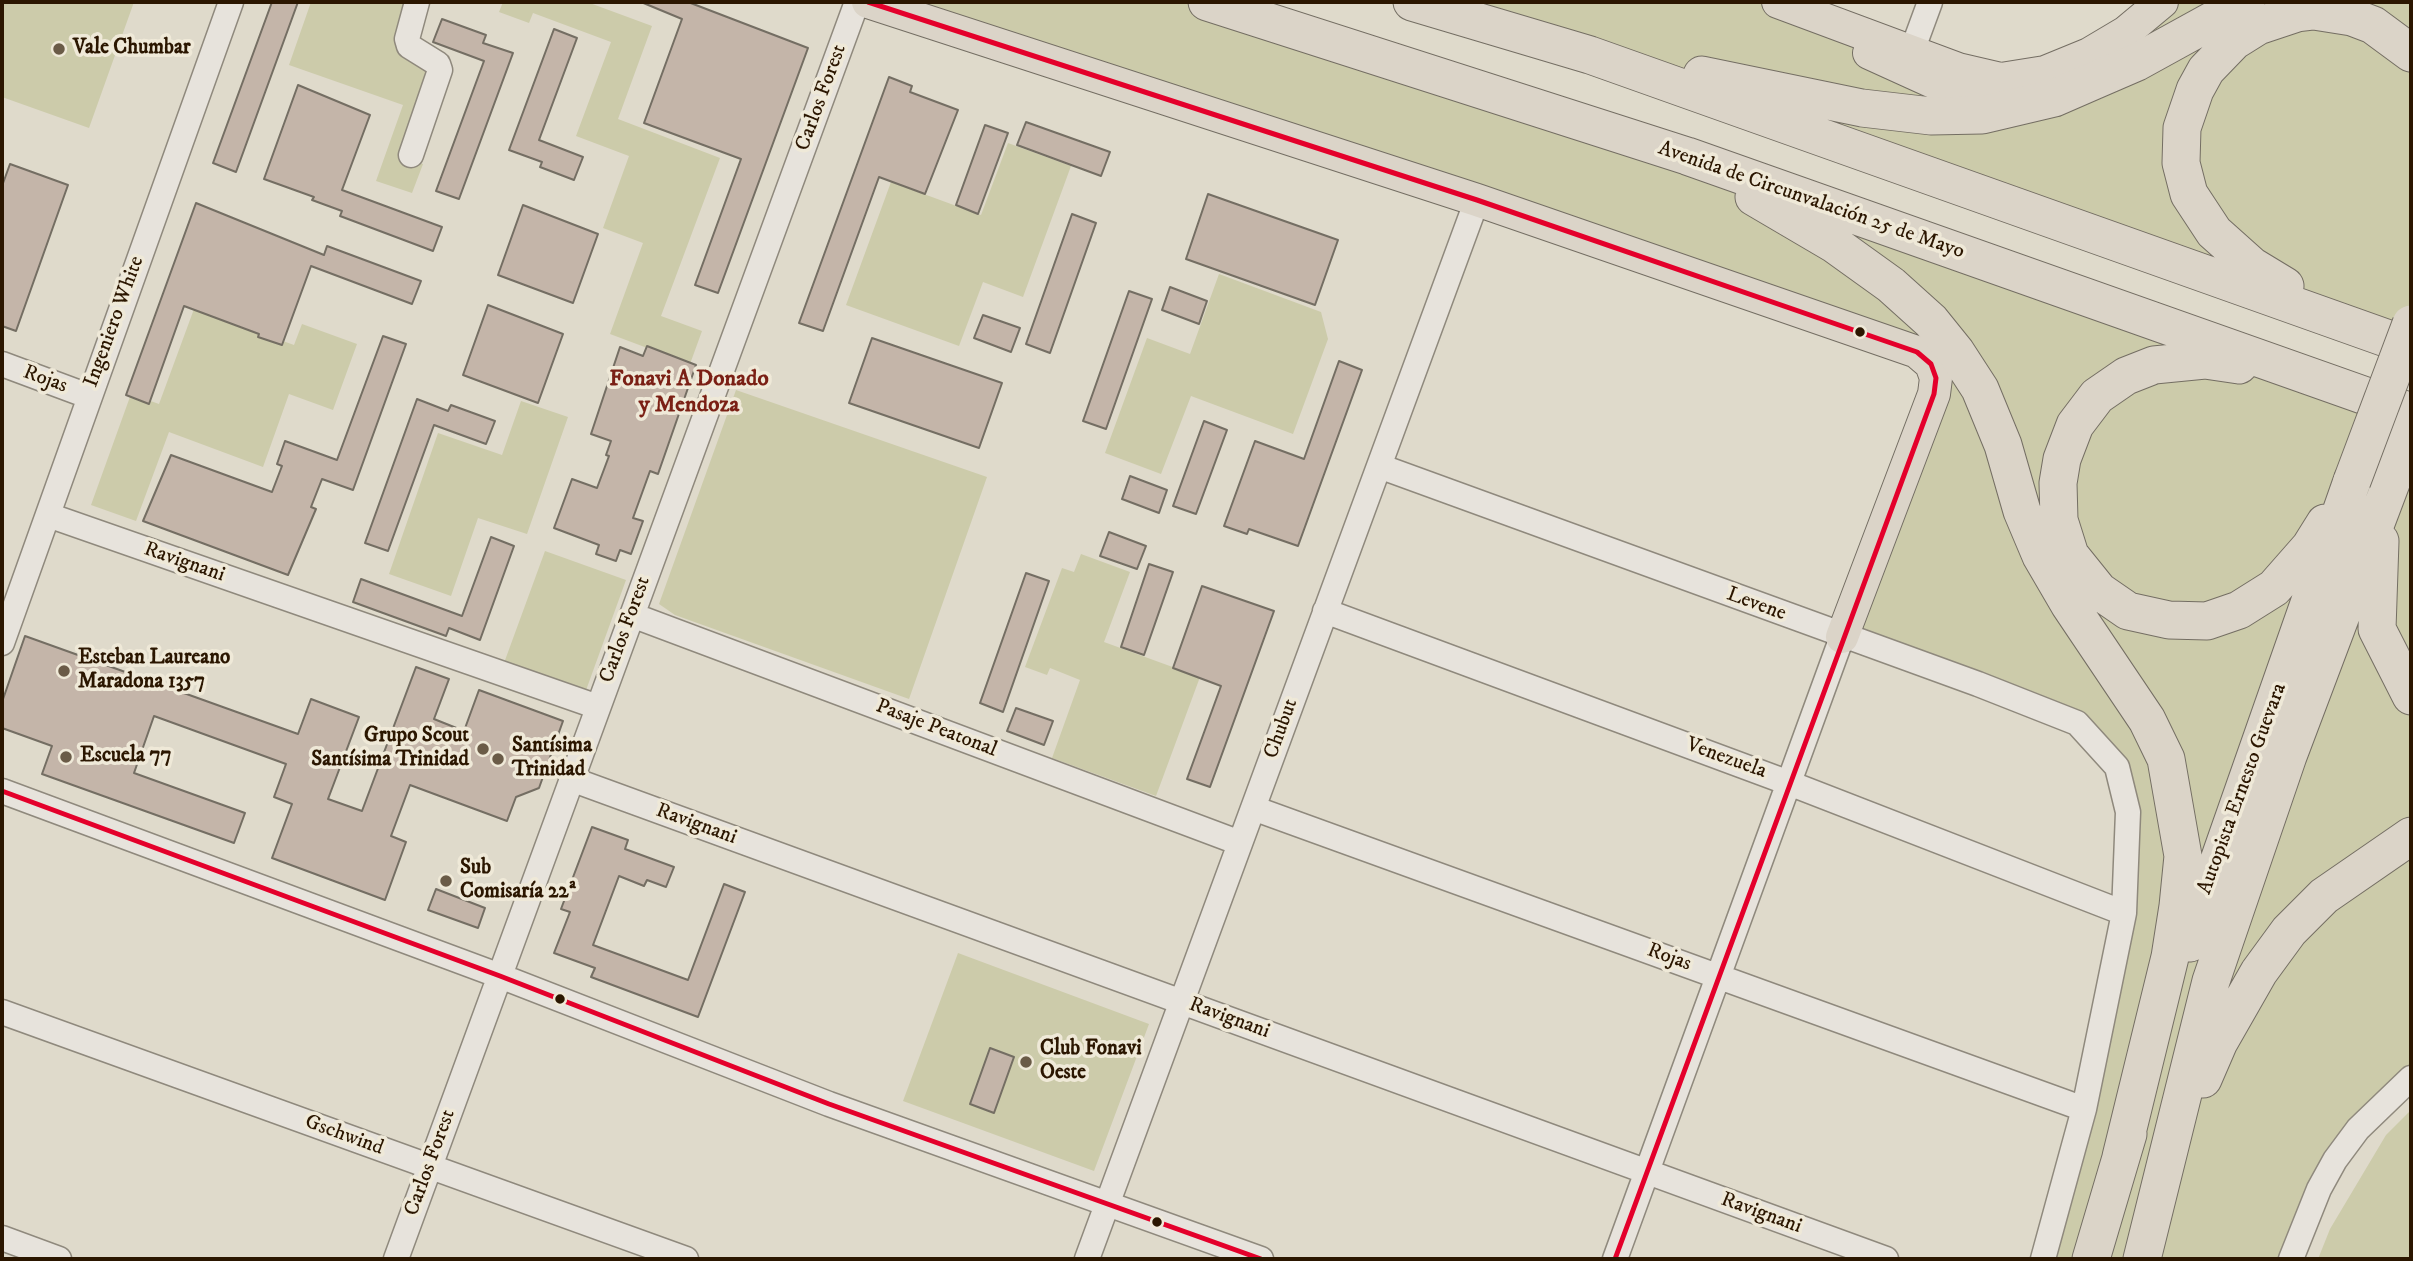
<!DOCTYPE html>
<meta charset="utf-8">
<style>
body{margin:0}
#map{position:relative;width:2413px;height:1261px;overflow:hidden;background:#dfdacb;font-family:"IM FELL DW Pica",serif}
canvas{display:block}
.frame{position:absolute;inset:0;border:4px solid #2b1600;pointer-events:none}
</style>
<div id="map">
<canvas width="2413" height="1261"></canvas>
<div class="frame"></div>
</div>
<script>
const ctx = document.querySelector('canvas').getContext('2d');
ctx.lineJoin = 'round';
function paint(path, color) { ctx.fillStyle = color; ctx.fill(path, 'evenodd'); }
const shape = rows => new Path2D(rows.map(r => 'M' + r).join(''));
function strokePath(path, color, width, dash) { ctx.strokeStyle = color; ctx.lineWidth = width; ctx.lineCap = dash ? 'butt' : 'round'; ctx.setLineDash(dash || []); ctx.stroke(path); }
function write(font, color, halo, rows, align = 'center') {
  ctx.font = font + ' "IM FELL DW Pica",serif'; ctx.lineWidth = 7; ctx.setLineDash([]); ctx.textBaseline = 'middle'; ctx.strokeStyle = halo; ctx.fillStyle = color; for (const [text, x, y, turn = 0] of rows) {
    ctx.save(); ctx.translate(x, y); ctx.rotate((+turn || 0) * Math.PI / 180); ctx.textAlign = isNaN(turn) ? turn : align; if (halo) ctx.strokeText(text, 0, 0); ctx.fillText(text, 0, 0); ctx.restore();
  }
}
const green = shape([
 [2,2,134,2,89,128,2,97],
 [311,2,428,2,414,43,448,56,411,160,423,164,412,193,376,181,403,105,289,65],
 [503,2,587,2,652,26,618,119,720,158,661,316,702,331,690,364,610,334,643,243,603,228,629,156,576,136,611,42,533,13,529,23,499,12],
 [868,2,1218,2,2411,412,2411,1078,2358,1129,2291,1259,2043,1259,2124,913,2117,767,2077,723,1842,637,1931,364],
 [1412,2,1778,2,2001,79,2162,2,2411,2,2411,347],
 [1008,143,1071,166,1023,297,983,282,959,346,846,305,891,182,981,215],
 [1219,274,1321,312,1328,339,1293,434,1191,396,1161,474,1105,453,1147,338,1190,354],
 [194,309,294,345,302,324,357,344,333,410,289,394,263,467,169,432,136,521,91,505,131,394,159,404],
 [736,390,987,477,909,699,675,615,659,604],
 [521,401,568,417,527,534,478,518,451,596,389,574,438,433,502,455],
 [545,551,626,580,585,693,504,663],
 [1081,554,1130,572,1104,642,1200,677,1156,796,1052,758,1080,680,1050,668,1047,675,1025,667,1062,568,1074,572],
 [958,953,1149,1024,1094,1171,903,1101],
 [2411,1110,2411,1259,2318,1259,2330,1229,2386,1135]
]);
const building = shape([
 [272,2,298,2,236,172,213,163,272,2],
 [641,2,688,2,808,48,718,293,695,285,741,159,644,123,682,19,641,2],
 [442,19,486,35,483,43,513,53,459,199,436,191,484,61,433,42,442,19],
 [554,29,577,38,539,140,583,157,574,180,540,167,542,162,509,150,554,29],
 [889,77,912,86,910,92,958,110,925,194,879,177,823,331,799,323,889,77],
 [298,85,370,115,342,190,442,227,433,251,340,216,342,211,312,200,314,197,264,179,298,85],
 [1026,122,1110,152,1101,176,1017,145,1026,122],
 [985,125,1008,133,978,214,956,205,985,125],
 [10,164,68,185,16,331,2,326,2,186,10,164],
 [1208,194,1338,240,1315,305,1186,259,1208,194],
 [196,203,324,255,327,246,421,281,412,304,311,266,282,345,258,337,259,334,184,306,149,404,126,395,196,203],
 [523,205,598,234,573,303,498,275,523,205],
 [1072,214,1096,223,1050,353,1026,344,1072,214],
 [1170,287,1207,301,1199,324,1162,310,1170,287],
 [1129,291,1152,299,1106,429,1083,421,1129,291],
 [488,305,563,334,538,403,463,375,488,305],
 [983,315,1020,328,1011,352,974,338,983,315],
 [383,336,406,344,353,490,322,479,311,507,316,509,288,575,143,521,171,455,272,492,282,466,277,464,285,441,337,460,383,336],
 [872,338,1002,383,979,448,849,403,872,338],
 [647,346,696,365,658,474,650,471,633,518,643,521,631,554,620,550,616,561,596,554,599,545,554,528,572,479,597,488,609,456,606,455,611,441,591,434,620,347,643,356,647,346],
 [1339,361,1362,370,1298,546,1249,529,1247,534,1224,526,1255,441,1304,459,1339,361],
 [417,399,448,411,451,405,495,421,486,444,434,425,388,551,365,543,417,399],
 [1204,421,1227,430,1196,514,1173,506,1204,421],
 [1130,476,1167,490,1159,513,1122,499,1130,476],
 [1109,532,1146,546,1137,569,1100,556,1109,532],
 [491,537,514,546,480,640,449,628,446,636,353,602,361,579,462,616,491,537],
 [1149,564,1173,572,1144,655,1121,647,1149,564],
 [1026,573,1049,581,1003,712,980,703,1026,573],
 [1202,586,1274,611,1210,787,1187,779,1221,686,1173,668,1202,586],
 [25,636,298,734,311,699,359,717,328,799,362,811,416,667,449,679,434,719,464,731,479,690,563,721,539,788,516,797,507,821,410,785,391,836,406,842,385,900,272,858,292,804,274,797,286,764,154,716,134,773,245,813,234,843,42,774,52,746,2,728,2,702,25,636],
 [1016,708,1053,721,1044,745,1007,731,1016,708],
 [592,827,628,840,625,849,674,867,666,887,647,880,644,886,619,876,593,945,688,980,724,884,745,892,698,1017,591,977,595,968,554,953,570,912,561,909,592,827],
 [436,889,485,908,478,928,428,910,436,889],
 [990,1048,1014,1057,994,1113,970,1104,990,1048]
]);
const minor = shape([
 [1912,51,1930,2],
 [411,155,440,70,438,64,409,46,407,39,417,2],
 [2,364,88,396],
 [1379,466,1978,684,2077,723,2117,767,2128,812,2124,913,2084,1109,2043,1259],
 [48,515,598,707],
 [1325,611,1789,783,2124,913],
 [632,615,1240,843],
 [2,643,231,2],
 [571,779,1886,1259],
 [2,791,500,976,829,1104,1261,1259],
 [1253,808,2084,1109],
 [2,1012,686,1259],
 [2,1238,59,1259],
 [396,1259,857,2],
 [1087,1259,1477,200],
 [1615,1259,1842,637],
 [2291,1259,2319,1189,2335,1160,2358,1129,2411,1078]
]);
const major = shape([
 [868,2,1477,200,1917,352,1931,364,1936,378,1934,394,1842,637],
 [1778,2,1958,69,2001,79,2045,72,2089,54,2126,32,2162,2],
 [1869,53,1957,93,1979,99,2014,99]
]);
const highway = shape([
 [1207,2,1687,156,2411,412],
 [1412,2,1590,55,2411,347],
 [1702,75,1862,108,1931,116,1982,115,2054,98,2093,81,2137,62,2246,2],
 [1754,197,1834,244,1891,285,1931,321,1956,352,1980,389,2003,445,2022,511,2041,556,2069,604,2147,720,2166,759,2183,856,2178,906,2170,957,2121,1157],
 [2285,286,2252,266,2214,232,2189,194,2181,163,2182,128,2195,90,2206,70,2234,41,2258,26,2297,13,2314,11,2352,17,2373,25,2411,53],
 [2239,365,2205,360,2154,365,2126,376,2097,396,2075,425,2062,459,2058,483,2059,520,2070,555,2099,591,2128,611,2169,620,2207,621,2239,610,2274,588,2310,547,2325,523],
 [2380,541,2377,629,2411,696],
 [2190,943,2352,481],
 [2203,1079,2219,1042,2259,972,2289,931,2324,896,2411,836],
 [2091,1259,2128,1134],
 [2142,1259,2211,981,2288,756,2411,430]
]);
const highwayBridge = shape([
 [2352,481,2411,324]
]);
const bus1 = shape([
 [868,2,1477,200,1917,352,1931,364,1936,378,1934,394,1615,1259],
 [2,791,500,976,829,1104,1261,1259]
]);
const markers = [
 [59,49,7,"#6a5b47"],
 [1860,332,6,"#2b1600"],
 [64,671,7,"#6a5b47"],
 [483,749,7,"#6a5b47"],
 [66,757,7,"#6a5b47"],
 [498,759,7,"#6a5b47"],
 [446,881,7,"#6a5b47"],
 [560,999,6,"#2b1600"],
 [1026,1062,7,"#6a5b47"],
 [1157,1222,6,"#2b1600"]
];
const poiNames = [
 ["Vale Chumbar",73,49],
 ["Esteban Laureano",78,659],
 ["Maradona 1357",78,683],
 ["Grupo Scout",469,737,"right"],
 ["Santísima Trinidad",469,761,"right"],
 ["Santísima",512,747],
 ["Trinidad",512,771],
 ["Escuela 77",80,757],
 ["Sub",460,869],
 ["Comisaría 22ª",460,893],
 ["Club Fonavi",1040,1050],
 ["Oeste",1040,1074]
];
const streetNames = [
 ["Carlos Forest",822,98,-70],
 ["Avenida de Circunvalación 25 de Mayo",1811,201,19],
 ["Ingeniero White",115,322,-70],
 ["Rojas",45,380,20],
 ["Ravignani",184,563,19],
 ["Levene",1756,605,20],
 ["Carlos Forest",626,630,-70],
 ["Pasaje Peatonal",936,729,21],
 ["Chubut",1282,729,-70],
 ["Venezuela",1726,759,20],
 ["Autopista Ernesto Guevara",2243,789,-70],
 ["Ravignani",696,825,20],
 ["Rojas",1669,958,20],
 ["Ravignani",1229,1019,20],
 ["Gschwind",344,1136,20],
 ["Carlos Forest",431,1163,-70],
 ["Ravignani",1761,1214,20]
];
const neighbourhoodNames = [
 ["Fonavi A Donado",689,380],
 ["y Mendoza",689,406]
];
paint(green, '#cccbaa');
paint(building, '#c4b5a9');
strokePath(building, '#746e63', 2);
strokePath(minor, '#8f897d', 27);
strokePath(major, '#746e63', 34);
strokePath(highway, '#746e63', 39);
strokePath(minor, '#e7e3dc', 24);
strokePath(major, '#dbd4c8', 32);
strokePath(highway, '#dbd4c8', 37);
strokePath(highwayBridge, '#746e63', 39, []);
strokePath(highwayBridge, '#dbd4c8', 37);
strokePath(bus1, '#e4002b', 5);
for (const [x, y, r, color] of markers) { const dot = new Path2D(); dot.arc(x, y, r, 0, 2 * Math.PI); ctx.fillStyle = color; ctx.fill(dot); strokePath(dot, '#efe9d8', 2.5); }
write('bold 21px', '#2b1600', '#efe9d8', poiNames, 'left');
write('21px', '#2b1600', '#efe9d8', streetNames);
write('bold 23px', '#7a1f14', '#efe9d8', neighbourhoodNames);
</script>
